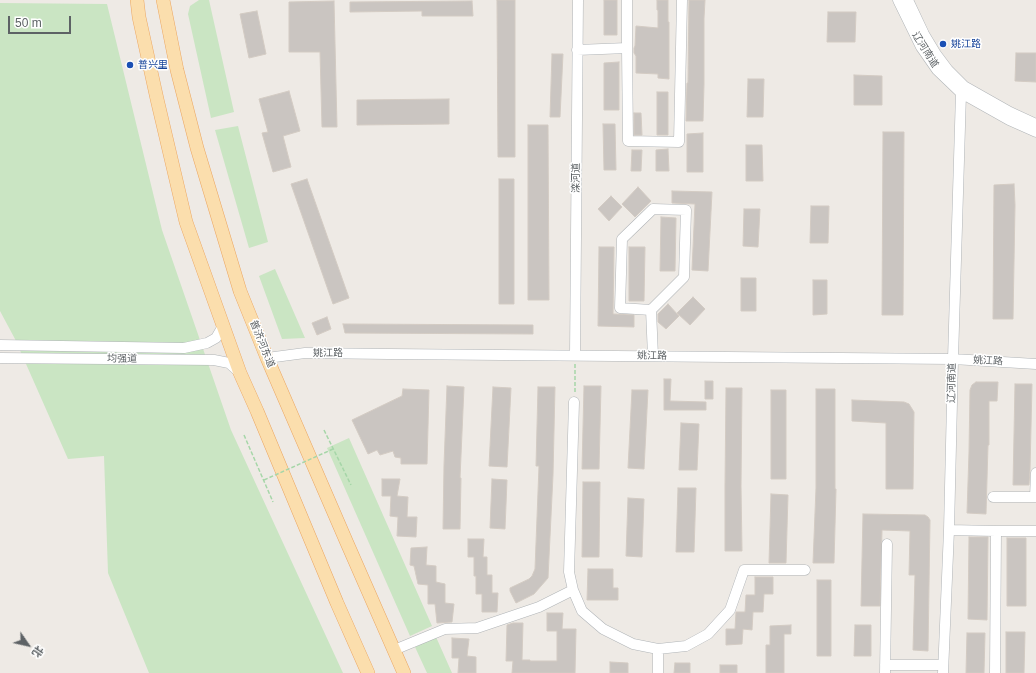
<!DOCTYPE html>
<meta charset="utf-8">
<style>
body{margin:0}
#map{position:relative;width:1036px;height:673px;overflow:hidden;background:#eeeae5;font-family:Arial,"Noto Sans SC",sans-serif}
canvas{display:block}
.north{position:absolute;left:8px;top:625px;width:40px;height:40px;-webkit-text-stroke:3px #fff;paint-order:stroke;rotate:124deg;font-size:11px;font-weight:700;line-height:16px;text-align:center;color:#5d6265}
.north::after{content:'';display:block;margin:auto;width:14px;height:18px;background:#5d6265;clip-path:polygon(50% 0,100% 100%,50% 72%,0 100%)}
.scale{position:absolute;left:8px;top:16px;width:63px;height:18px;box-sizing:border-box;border:2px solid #5d6265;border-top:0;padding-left:5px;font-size:12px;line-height:14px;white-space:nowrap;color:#5d6265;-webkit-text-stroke:3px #fff;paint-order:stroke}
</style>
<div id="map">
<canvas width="1036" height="673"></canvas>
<div class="north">北</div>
<div class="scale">50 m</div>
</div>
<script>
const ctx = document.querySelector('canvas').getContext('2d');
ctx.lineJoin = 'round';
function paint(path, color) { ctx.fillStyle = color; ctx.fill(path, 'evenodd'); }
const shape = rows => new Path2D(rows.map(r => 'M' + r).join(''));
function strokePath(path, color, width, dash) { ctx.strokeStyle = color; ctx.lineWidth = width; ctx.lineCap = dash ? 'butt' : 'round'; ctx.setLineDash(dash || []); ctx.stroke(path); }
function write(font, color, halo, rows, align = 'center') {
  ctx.font = font + ' Arial,"Noto Sans SC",sans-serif'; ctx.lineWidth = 3; ctx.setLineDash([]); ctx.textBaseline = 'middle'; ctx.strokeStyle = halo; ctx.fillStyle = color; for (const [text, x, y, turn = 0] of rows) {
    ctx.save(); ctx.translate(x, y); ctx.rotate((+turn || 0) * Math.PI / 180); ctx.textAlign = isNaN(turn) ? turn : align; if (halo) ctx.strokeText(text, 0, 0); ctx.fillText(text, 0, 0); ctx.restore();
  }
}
const green = shape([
 [199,0,209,0,234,112,211,118,188,14,190,6],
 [0,3,107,4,162,230,231,430,343,673,149,673,108,573,104,456,68,459,15,339,0,311],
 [238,126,268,242,249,248,215,130],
 [275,269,305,338,282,339,259,276],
 [349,438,432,626,410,636,327,448],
 [436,637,452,673,427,673,415,647]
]);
const building = shape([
 [497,0,515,0,515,157,498,157,497,0],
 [604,0,617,0,617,35,604,35,604,0],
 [657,0,668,0,668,22,669,22,669,79,658,78,658,74,636,73,636,56,634,53,634,48,635,46,636,26,658,28,658,10,657,10,657,0],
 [689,0,705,0,704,18,704,84,703,121,686,121,687,83,688,83,689,0],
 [334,1,337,127,322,127,320,52,289,52,289,2,334,1],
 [472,1,473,16,422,16,422,11,350,12,350,2,472,1],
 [257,11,266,54,249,58,240,14,257,11],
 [828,12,856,12,855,42,827,42,828,12],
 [1016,53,1036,53,1036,82,1015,81,1016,53],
 [552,54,563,54,560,117,550,117,552,54],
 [619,62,619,110,604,110,604,63,619,62],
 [854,75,882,76,882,105,854,105,854,75],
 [748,79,764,79,763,117,747,117,748,79],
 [289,91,300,131,283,136,291,167,273,172,262,133,268,132,259,99,289,91],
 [657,92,668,92,668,135,657,135,657,92],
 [449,99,449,124,357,125,357,100,449,99],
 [634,113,641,113,642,135,634,135,634,113],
 [603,124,615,124,616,170,604,170,603,124],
 [528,125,548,125,549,300,528,300,528,125],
 [883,132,904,132,903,315,882,315,883,132],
 [703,133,703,172,687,172,687,134,703,133],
 [746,145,762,145,763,181,746,181,746,145],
 [668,149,669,171,656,171,656,150,668,149],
 [632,150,642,150,641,171,631,171,632,150],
 [307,179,349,298,333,304,291,184,307,179],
 [499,179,514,179,514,304,499,304,499,179],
 [1014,184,1015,205,1013,319,993,319,994,185,1014,184],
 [638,187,651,201,635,217,622,204,638,187],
 [672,191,712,192,708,271,692,270,695,204,672,203,672,191],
 [611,196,622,207,609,221,598,209,611,196],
 [811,206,829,206,828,243,810,243,811,206],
 [744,209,760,209,758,247,743,246,744,209],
 [661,217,676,218,675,271,660,271,661,217],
 [599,247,614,247,613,314,634,315,634,327,598,326,599,247],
 [629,247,645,247,644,301,629,301,629,247],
 [741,278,756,278,756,311,741,311,741,278],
 [813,280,827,280,827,314,813,315,813,280],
 [693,297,705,309,690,325,677,313,693,297],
 [668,304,679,316,666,329,658,322,658,314,668,304],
 [327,317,331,329,317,335,312,323,327,317],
 [343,324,533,325,533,334,345,333,343,324],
 [664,379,671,379,670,401,706,402,706,410,664,410,664,379],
 [705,381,713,381,713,399,705,399,705,381],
 [976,382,998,382,997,401,989,401,989,445,988,445,986,514,967,513,969,452,970,390,972,385,976,382],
 [1015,384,1032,384,1030,470,1029,485,1013,485,1015,384],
 [447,386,464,387,460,478,461,478,460,529,443,529,444,465,447,386],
 [584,386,601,386,599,469,582,469,584,386],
 [493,387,511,388,507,467,489,466,493,387],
 [538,387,555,387,553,475,548,578,534,594,516,603,510,591,510,588,529,579,532,576,535,569,539,466,536,466,538,387],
 [726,388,742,388,741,486,742,551,725,551,725,486,726,388],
 [403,389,429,390,427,464,401,464,401,458,395,457,393,451,380,455,377,450,368,454,352,420,402,396,403,389],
 [816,389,835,389,835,489,836,489,834,563,813,563,816,488,816,389],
 [632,390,648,390,644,469,628,468,632,390],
 [771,390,786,390,786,479,771,479,771,390],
 [852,400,904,402,909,404,914,412,913,489,886,489,886,423,852,421,852,400],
 [681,423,699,424,697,470,679,470,681,423],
 [382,479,400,479,397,496,408,497,407,517,417,517,416,537,397,536,398,517,390,516,391,496,382,496,382,479],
 [492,479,507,480,505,529,490,528,492,479],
 [583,482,600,482,599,557,582,557,583,482],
 [678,488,696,488,694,552,676,552,678,488],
 [771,494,788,495,786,563,769,563,771,494],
 [628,498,644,499,642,557,626,556,628,498],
 [863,514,925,515,928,517,930,520,928,651,913,650,915,575,909,575,910,531,882,530,880,606,861,606,863,514],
 [969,537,988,537,987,620,968,619,969,537],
 [1007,538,1026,538,1026,606,1007,606,1007,538],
 [468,539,484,539,483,557,487,557,487,575,492,575,492,593,498,593,497,612,482,612,482,594,476,594,476,576,474,576,474,557,468,557,468,539],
 [427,547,426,565,436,566,436,582,445,584,445,603,454,604,452,622,437,623,435,604,428,604,428,585,418,584,414,566,410,565,411,548,427,547],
 [588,569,613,569,613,588,618,588,618,600,587,600,588,569],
 [755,577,773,577,773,594,764,594,763,612,753,612,752,630,743,629,742,644,726,645,726,629,735,629,736,612,745,612,746,595,755,595,755,577],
 [817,580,831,580,831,656,817,656,817,580],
 [547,613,563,613,562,629,576,629,575,673,512,673,513,661,506,661,507,625,513,623,523,623,522,660,530,660,530,661,557,661,557,631,547,631,547,613],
 [791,625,791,634,784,634,784,673,766,673,766,645,770,645,770,626,791,625],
 [855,625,871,625,871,656,854,656,855,625],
 [1006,632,1025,632,1024,673,1006,673,1006,632],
 [967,633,985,633,984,673,966,673,967,633],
 [452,638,469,639,467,656,476,657,476,673,458,673,459,658,452,658,452,638],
 [610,662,628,663,628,673,610,673,610,662],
 [675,663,690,663,690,673,674,673,675,663],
 [720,665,737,665,737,673,720,673,720,665]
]);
const path = shape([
 [575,392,575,364],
 [324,430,351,485],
 [244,435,273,502]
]);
const minor = shape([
 [898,0,921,47,937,70,961,93,1009,120,1036,132],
 [908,0,924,34,936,54,948,70,964,86,1010,112,1036,124],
 [627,48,628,141,679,142,682,0],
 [577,50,627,48,627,0],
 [651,310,620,308,622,239,653,209,686,210,684,277,651,310,653,356],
 [0,345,184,348,207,343,216,338,223,326],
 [575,355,578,0],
 [0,358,214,360,229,363,240,373],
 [267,358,305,353,389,354,953,359,1036,364],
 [574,402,569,572,573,590,582,611,603,629,633,644,658,649,686,646,708,634,730,610,744,570,805,570],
 [993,497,1035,497,1036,473],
 [949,530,996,531],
 [394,650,445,629,477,628,539,607,573,590],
 [885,665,943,665],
 [658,673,658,649],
 [885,673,887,544],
 [943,673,949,530,953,359,961,93,964,86],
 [995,673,996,531,1036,531]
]);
const major = shape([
 [137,0,139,17,157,99,186,222,240,373,257,411,337,603,368,673],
 [163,0,177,70,197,148,240,291,267,358,347,543,404,673]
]);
const pathBridge = shape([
 [264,480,333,449]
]);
const markers = [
 [943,44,4,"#1a4fb4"],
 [130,65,4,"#1a4fb4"]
];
const transitNames = [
 ["姚江路",951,44],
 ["普兴里",138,65]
];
const streetNames = [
 ["辽河南道",925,50,58],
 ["滦河道",576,178,-90],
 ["普济河东道",262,344,68],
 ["姚江路",328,353],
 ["姚江路",652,356,1],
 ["均强道",122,359,1],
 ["姚江路",988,361,3],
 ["辽河南道",952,383,-89]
];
paint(green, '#cae5c3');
paint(building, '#cac5c1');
strokePath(building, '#d3cbc3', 1);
strokePath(minor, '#b0b4b7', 11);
strokePath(major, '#eba662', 14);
strokePath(path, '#a6d6a8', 1.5, [4, 2]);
strokePath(minor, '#fff', 10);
strokePath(major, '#fbdead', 13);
strokePath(pathBridge, '#a6d6a8', 1.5, [4, 2]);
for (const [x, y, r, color] of markers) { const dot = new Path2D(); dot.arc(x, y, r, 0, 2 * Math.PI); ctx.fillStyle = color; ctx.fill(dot); strokePath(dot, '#fff', 1.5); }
write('10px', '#164399', '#fff', transitNames, 'left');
write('10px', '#5d6265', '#fff', streetNames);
</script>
